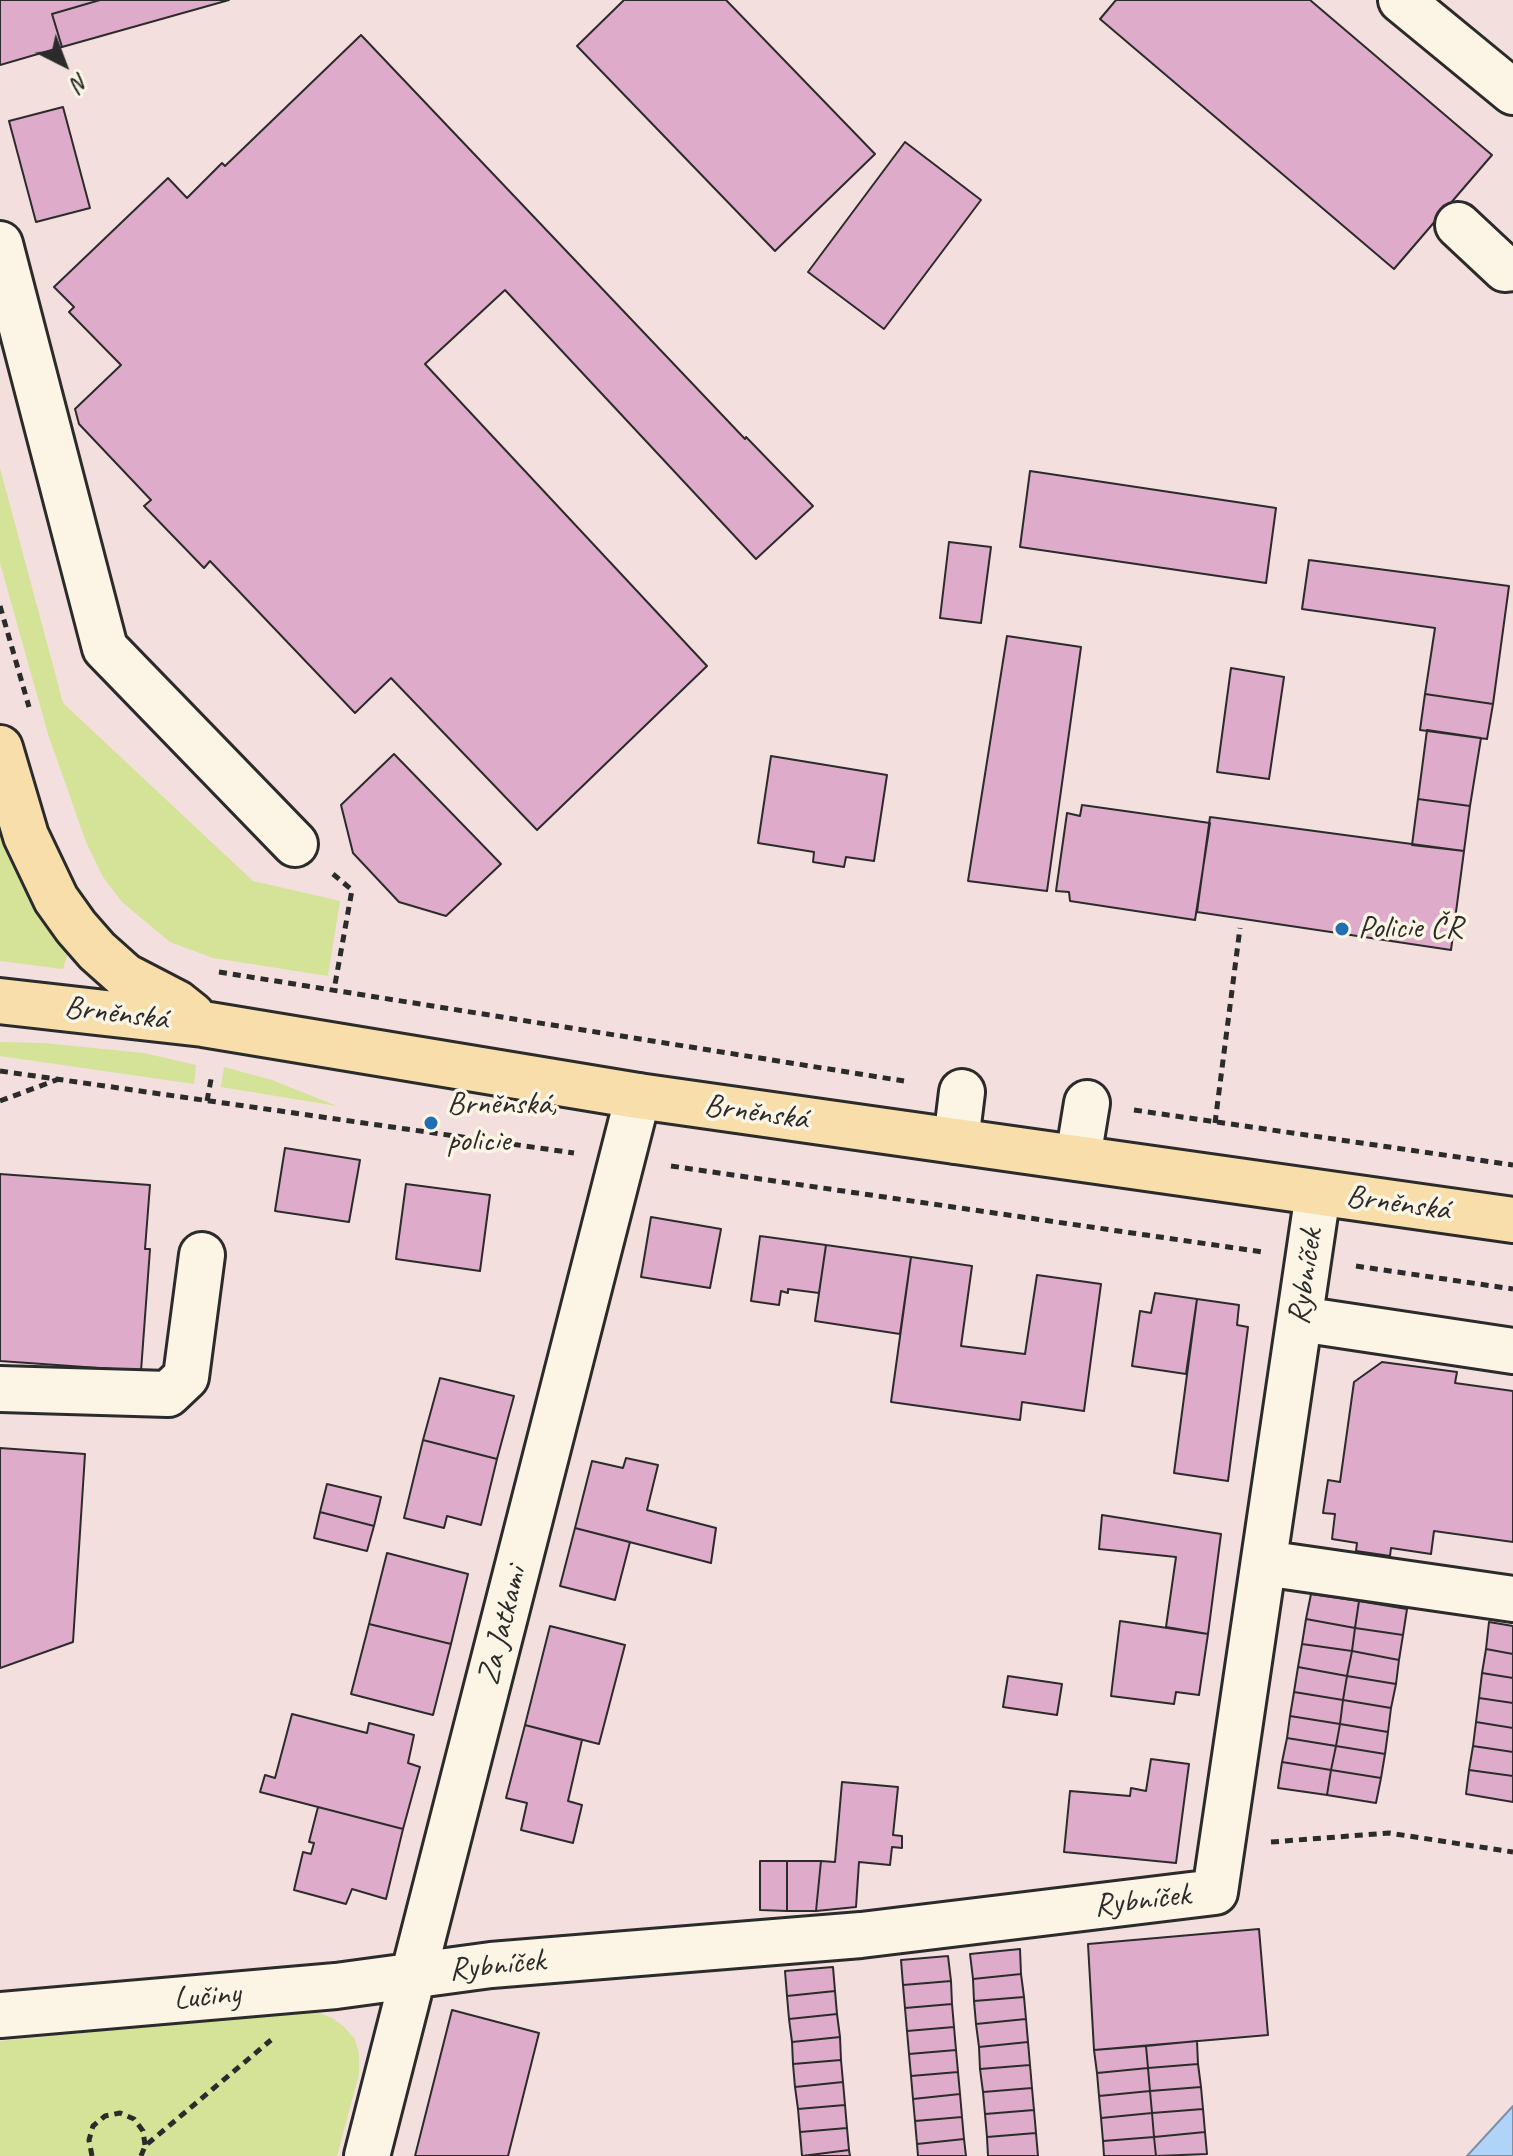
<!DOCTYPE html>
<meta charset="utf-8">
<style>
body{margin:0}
#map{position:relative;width:1513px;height:2156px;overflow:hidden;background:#f3dfdd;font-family:Caveat,sans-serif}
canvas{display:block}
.north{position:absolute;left:24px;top:24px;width:80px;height:80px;-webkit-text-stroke:6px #fcf5e5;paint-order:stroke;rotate:138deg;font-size:22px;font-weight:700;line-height:32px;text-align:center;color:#2b2b2b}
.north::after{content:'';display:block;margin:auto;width:28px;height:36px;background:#2b2b2b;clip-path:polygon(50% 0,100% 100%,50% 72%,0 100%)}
</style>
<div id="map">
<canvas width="1513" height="2156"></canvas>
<div class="north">N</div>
</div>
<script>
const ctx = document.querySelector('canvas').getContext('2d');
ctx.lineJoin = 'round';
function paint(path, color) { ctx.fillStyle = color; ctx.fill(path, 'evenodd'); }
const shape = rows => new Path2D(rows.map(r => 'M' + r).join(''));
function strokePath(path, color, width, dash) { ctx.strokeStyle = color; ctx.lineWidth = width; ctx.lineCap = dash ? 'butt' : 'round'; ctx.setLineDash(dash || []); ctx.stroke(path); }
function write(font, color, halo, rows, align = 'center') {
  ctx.font = font + ' Caveat,sans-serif'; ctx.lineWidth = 7; ctx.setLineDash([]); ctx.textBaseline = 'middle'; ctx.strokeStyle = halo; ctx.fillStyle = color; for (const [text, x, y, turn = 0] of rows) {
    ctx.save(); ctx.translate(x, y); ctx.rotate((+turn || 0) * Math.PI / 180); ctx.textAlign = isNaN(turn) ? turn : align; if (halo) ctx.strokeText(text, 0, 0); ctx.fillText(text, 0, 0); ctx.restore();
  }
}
const green = shape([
 [0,468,63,703,253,881,340,901,328,976,213,958,170,942,122,902,103,877,86,842,48,734,0,563],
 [0,812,26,890,42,919,68,953,63,969,0,961],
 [0,1042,44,1043,144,1053,196,1065,194,1084,0,1056],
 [224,1067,272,1080,337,1106,221,1087],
 [312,2010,332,2018,343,2026,355,2039,359,2054,359,2074,337,2156,0,2156,0,2041]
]);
const water = shape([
 [1513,2106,1513,2156,1467,2156,1513,2106]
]);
const building = shape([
 [0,0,100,0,52,14,62,47,0,65,0,0],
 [100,0,229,0,62,47,52,14,100,0],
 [624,0,726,0,875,154,775,251,577,46,624,0],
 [1116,0,1310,0,1492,155,1394,269,1100,19,1116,0],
 [361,35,745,439,746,437,813,506,756,559,505,290,425,364,707,666,537,830,391,678,355,713,210,561,204,568,144,506,151,500,79,424,75,409,121,365,69,312,74,307,54,287,168,178,187,198,222,163,225,166,361,35],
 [63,107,90,208,36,222,9,121,63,107],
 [905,142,981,200,884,329,808,272,905,142],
 [1030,471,1276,508,1266,583,1020,547,1030,471],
 [949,542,991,547,981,623,940,618,949,542],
 [1309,560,1509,586,1493,704,1425,694,1435,628,1302,609,1309,560],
 [1007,636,1081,647,1047,891,968,881,1007,636],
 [1231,668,1284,677,1269,779,1217,772,1231,668],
 [1425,694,1493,704,1487,739,1420,730,1425,694],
 [1427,730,1481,738,1470,806,1418,799,1427,730],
 [394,754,501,864,446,916,399,902,353,853,341,805,394,754],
 [771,756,887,775,874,861,846,857,844,867,813,862,814,852,758,843,771,756],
 [1418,799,1470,806,1464,851,1412,845,1418,799],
 [1082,805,1210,823,1195,920,1070,901,1069,892,1056,891,1067,813,1080,816,1082,805],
 [1210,817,1464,851,1451,950,1197,912,1210,817],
 [285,1148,360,1160,349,1222,275,1211,285,1148],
 [0,1174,150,1185,145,1249,150,1249,141,1371,0,1361,0,1174],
 [406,1184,490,1195,480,1271,396,1259,406,1184],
 [651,1217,721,1229,710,1288,641,1277,651,1217],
 [760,1236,826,1245,819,1293,788,1289,788,1293,781,1291,779,1305,751,1301,760,1236],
 [826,1245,911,1257,900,1334,815,1321,826,1245],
 [911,1257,972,1266,961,1346,1025,1354,1037,1275,1101,1284,1084,1411,1022,1402,1020,1420,891,1402,911,1257],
 [1155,1293,1197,1299,1186,1374,1132,1366,1140,1311,1151,1313,1155,1293],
 [1197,1299,1239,1305,1237,1325,1248,1327,1228,1481,1174,1473,1197,1299],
 [1382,1362,1457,1372,1455,1383,1513,1391,1513,1542,1434,1531,1431,1554,1391,1548,1390,1556,1356,1551,1357,1543,1332,1539,1335,1514,1323,1513,1328,1480,1340,1482,1354,1382,1382,1362],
 [440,1378,514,1396,497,1459,423,1440,440,1378],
 [423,1440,497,1459,481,1525,447,1516,444,1528,404,1518,423,1440],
 [0,1448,85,1454,73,1642,0,1668,0,1448],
 [626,1458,658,1465,647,1510,716,1528,711,1563,575,1528,592,1461,623,1468,626,1458],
 [327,1484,381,1497,374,1526,320,1512,327,1484],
 [320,1512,374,1526,367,1551,314,1538,320,1512],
 [1102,1515,1221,1534,1208,1634,1166,1627,1176,1557,1099,1549,1102,1515],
 [575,1528,630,1542,615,1600,560,1586,575,1528],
 [387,1553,468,1574,451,1644,369,1624,387,1553],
 [1311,1594,1359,1601,1355,1628,1306,1619,1311,1594],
 [1359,1601,1407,1609,1403,1635,1355,1628,1359,1601],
 [1306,1619,1355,1628,1352,1651,1302,1644,1306,1619],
 [1120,1621,1208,1634,1199,1695,1176,1692,1174,1704,1111,1696,1120,1621],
 [1489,1622,1513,1626,1513,1654,1486,1649,1489,1622],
 [369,1624,451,1644,433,1715,351,1694,369,1624],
 [550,1626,625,1645,599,1744,525,1725,550,1626],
 [1355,1628,1403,1635,1399,1660,1352,1651,1355,1628],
 [1302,1644,1352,1651,1347,1676,1298,1667,1302,1644],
 [1486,1649,1513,1654,1513,1678,1482,1673,1486,1649],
 [1352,1651,1399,1660,1396,1684,1347,1676,1352,1651],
 [1298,1667,1347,1676,1343,1700,1294,1692,1298,1667],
 [1482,1673,1513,1678,1513,1703,1479,1698,1482,1673],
 [1008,1676,1062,1684,1057,1715,1003,1707,1008,1676],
 [1347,1676,1396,1684,1391,1708,1343,1700,1347,1676],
 [1294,1692,1343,1700,1340,1724,1290,1716,1294,1692],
 [1479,1698,1513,1703,1513,1728,1476,1722,1479,1698],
 [1343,1700,1391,1708,1388,1732,1340,1724,1343,1700],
 [292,1714,367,1733,369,1723,414,1735,408,1763,420,1767,403,1829,260,1792,265,1775,275,1778,292,1714],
 [1290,1716,1340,1724,1336,1746,1287,1738,1290,1716],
 [1476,1722,1513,1728,1513,1752,1473,1746,1476,1722],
 [1340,1724,1388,1732,1385,1754,1336,1746,1340,1724],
 [525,1725,582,1740,568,1801,582,1805,573,1843,521,1830,527,1803,506,1798,525,1725],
 [1287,1738,1336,1746,1331,1770,1282,1762,1287,1738],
 [1336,1746,1385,1754,1381,1778,1331,1770,1336,1746],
 [1473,1746,1513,1752,1513,1776,1469,1770,1473,1746],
 [1151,1759,1189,1764,1176,1863,1064,1852,1070,1791,1130,1796,1131,1788,1146,1791,1151,1759],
 [1282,1762,1331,1770,1327,1795,1278,1788,1282,1762],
 [1331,1770,1381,1778,1376,1803,1327,1795,1331,1770],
 [1469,1770,1513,1776,1513,1802,1466,1794,1469,1770],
 [842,1782,898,1787,893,1835,902,1836,902,1848,892,1847,890,1865,859,1862,856,1907,816,1911,821,1861,835,1862,842,1782],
 [318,1807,403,1829,386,1899,352,1889,346,1904,294,1890,303,1852,311,1854,314,1843,309,1842,318,1807],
 [760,1861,787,1861,787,1911,760,1910,760,1861],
 [787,1861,821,1861,816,1911,787,1911,787,1861],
 [1259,1929,1268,2035,1094,2050,1088,1944,1259,1929],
 [1020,1949,1021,1974,973,1979,970,1954,1020,1949],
 [948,1956,951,1981,903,1985,901,1960,948,1956],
 [833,1967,835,1991,787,1996,785,1971,833,1967],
 [1021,1974,1024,1997,974,2001,973,1979,1021,1974],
 [951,1981,952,2004,905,2008,903,1985,951,1981],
 [835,1991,837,2014,789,2019,787,1996,835,1991],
 [1024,1997,1026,2019,976,2024,974,2001,1024,1997],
 [952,2004,954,2027,907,2031,905,2008,952,2004],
 [452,2010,539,2033,508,2156,415,2156,452,2010],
 [837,2014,840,2037,792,2042,789,2019,837,2014],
 [1026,2019,1028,2042,979,2047,976,2024,1026,2019],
 [954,2027,956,2050,909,2054,907,2031,954,2027],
 [840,2037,841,2060,793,2064,792,2042,840,2037],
 [1197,2041,1198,2064,1148,2068,1146,2046,1197,2041],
 [1028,2042,1030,2065,980,2069,979,2047,1028,2042],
 [1146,2046,1148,2068,1097,2073,1094,2050,1146,2046],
 [956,2050,958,2072,911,2076,909,2054,956,2050],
 [841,2060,843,2082,795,2087,793,2064,841,2060],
 [1198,2064,1201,2087,1150,2091,1148,2068,1198,2064],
 [1030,2065,1032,2088,983,2092,980,2069,1030,2065],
 [1148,2068,1150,2091,1099,2096,1097,2073,1148,2068],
 [958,2072,960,2094,913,2099,911,2076,958,2072],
 [843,2082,845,2105,798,2109,795,2087,843,2082],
 [1201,2087,1203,2109,1152,2113,1150,2091,1201,2087],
 [1032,2088,1034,2110,985,2114,983,2092,1032,2088],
 [1150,2091,1152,2113,1101,2118,1099,2096,1150,2091],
 [960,2094,962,2117,915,2121,913,2099,960,2094],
 [845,2105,847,2128,800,2132,798,2109,845,2105],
 [1203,2109,1205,2132,1154,2137,1152,2113,1203,2109],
 [1034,2110,1036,2133,987,2137,985,2114,1034,2110],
 [1152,2113,1154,2137,1103,2141,1101,2118,1152,2113],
 [962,2117,964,2139,917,2144,915,2121,962,2117],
 [847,2128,849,2150,802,2156,800,2132,847,2128],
 [1205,2132,1207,2154,1156,2156,1154,2137,1205,2132],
 [1036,2133,1038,2156,988,2156,987,2137,1036,2133],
 [1154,2137,1156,2156,1104,2156,1103,2141,1154,2137],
 [964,2139,966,2156,918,2156,917,2144,964,2139],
 [849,2150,850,2156,802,2156,849,2150]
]);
const path = shape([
 [0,606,29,707],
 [333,874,352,890,334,990],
 [219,972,904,1081],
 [0,1071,574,1153],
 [0,1101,59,1079],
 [207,1101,212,1074],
 [1134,1110,1513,1165],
 [1215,1123,1240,928],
 [671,1166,1263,1252],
 [1356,1266,1513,1289],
 [1271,1842,1389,1833,1513,1852],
 [92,2156,89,2140,93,2126,105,2116,120,2113,134,2119,143,2131,145,2145],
 [141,2156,145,2146,271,2040]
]);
const minor = shape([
 [1401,0,1513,92],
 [1458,225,1505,269,1513,268],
 [0,244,105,648,295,844],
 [956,1141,962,1092],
 [1078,1158,1087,1103],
 [1300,1319,1513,1351],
 [0,1389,168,1394,186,1377,202,1255],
 [1264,1563,1513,1599],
 [0,2015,336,1986,491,1965,861,1935,1215,1892,1318,1193],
 [367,2156,638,1096]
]);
const major = shape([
 [0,748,26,836,56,899,76,927,97,951,125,976,177,1003,192,1015],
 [0,1001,203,1024,638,1096,1513,1220]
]);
const markers = [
 [1342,929,8,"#1f6fb2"],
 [431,1123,8,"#1f6fb2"]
];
const poiNames = [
 ["Policie ČR",1358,929],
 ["Brněnská,",447,1105],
 ["policie",447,1142]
];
const streetNames = [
 ["Brněnská",116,1014,7],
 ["Brněnská",756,1113,8],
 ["Brněnská",1398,1204,8],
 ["Rybníček",1306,1277,-82],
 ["Za Jatkami",503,1626,-76],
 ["Rybníček",1142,1901,-7],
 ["Rybníček",497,1966,-6],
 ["Lučiny",207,1997,-5]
];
paint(green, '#d4e397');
paint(water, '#afd4f8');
strokePath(water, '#7a90a6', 2);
paint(building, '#deacca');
strokePath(building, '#2b2b2b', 2);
strokePath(minor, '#2b2b2b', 50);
strokePath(major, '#2b2b2b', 50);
strokePath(path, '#2b2b2b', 5, [8, 6]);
strokePath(minor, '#fcf5e5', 44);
strokePath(major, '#f8deab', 44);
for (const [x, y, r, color] of markers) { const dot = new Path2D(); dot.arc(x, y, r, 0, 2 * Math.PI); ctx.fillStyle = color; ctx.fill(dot); strokePath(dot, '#fcf5e5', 3); }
write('32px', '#2b2b2b', '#fcf5e5', poiNames, 'left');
write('32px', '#2b2b2b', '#fcf5e5', streetNames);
</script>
